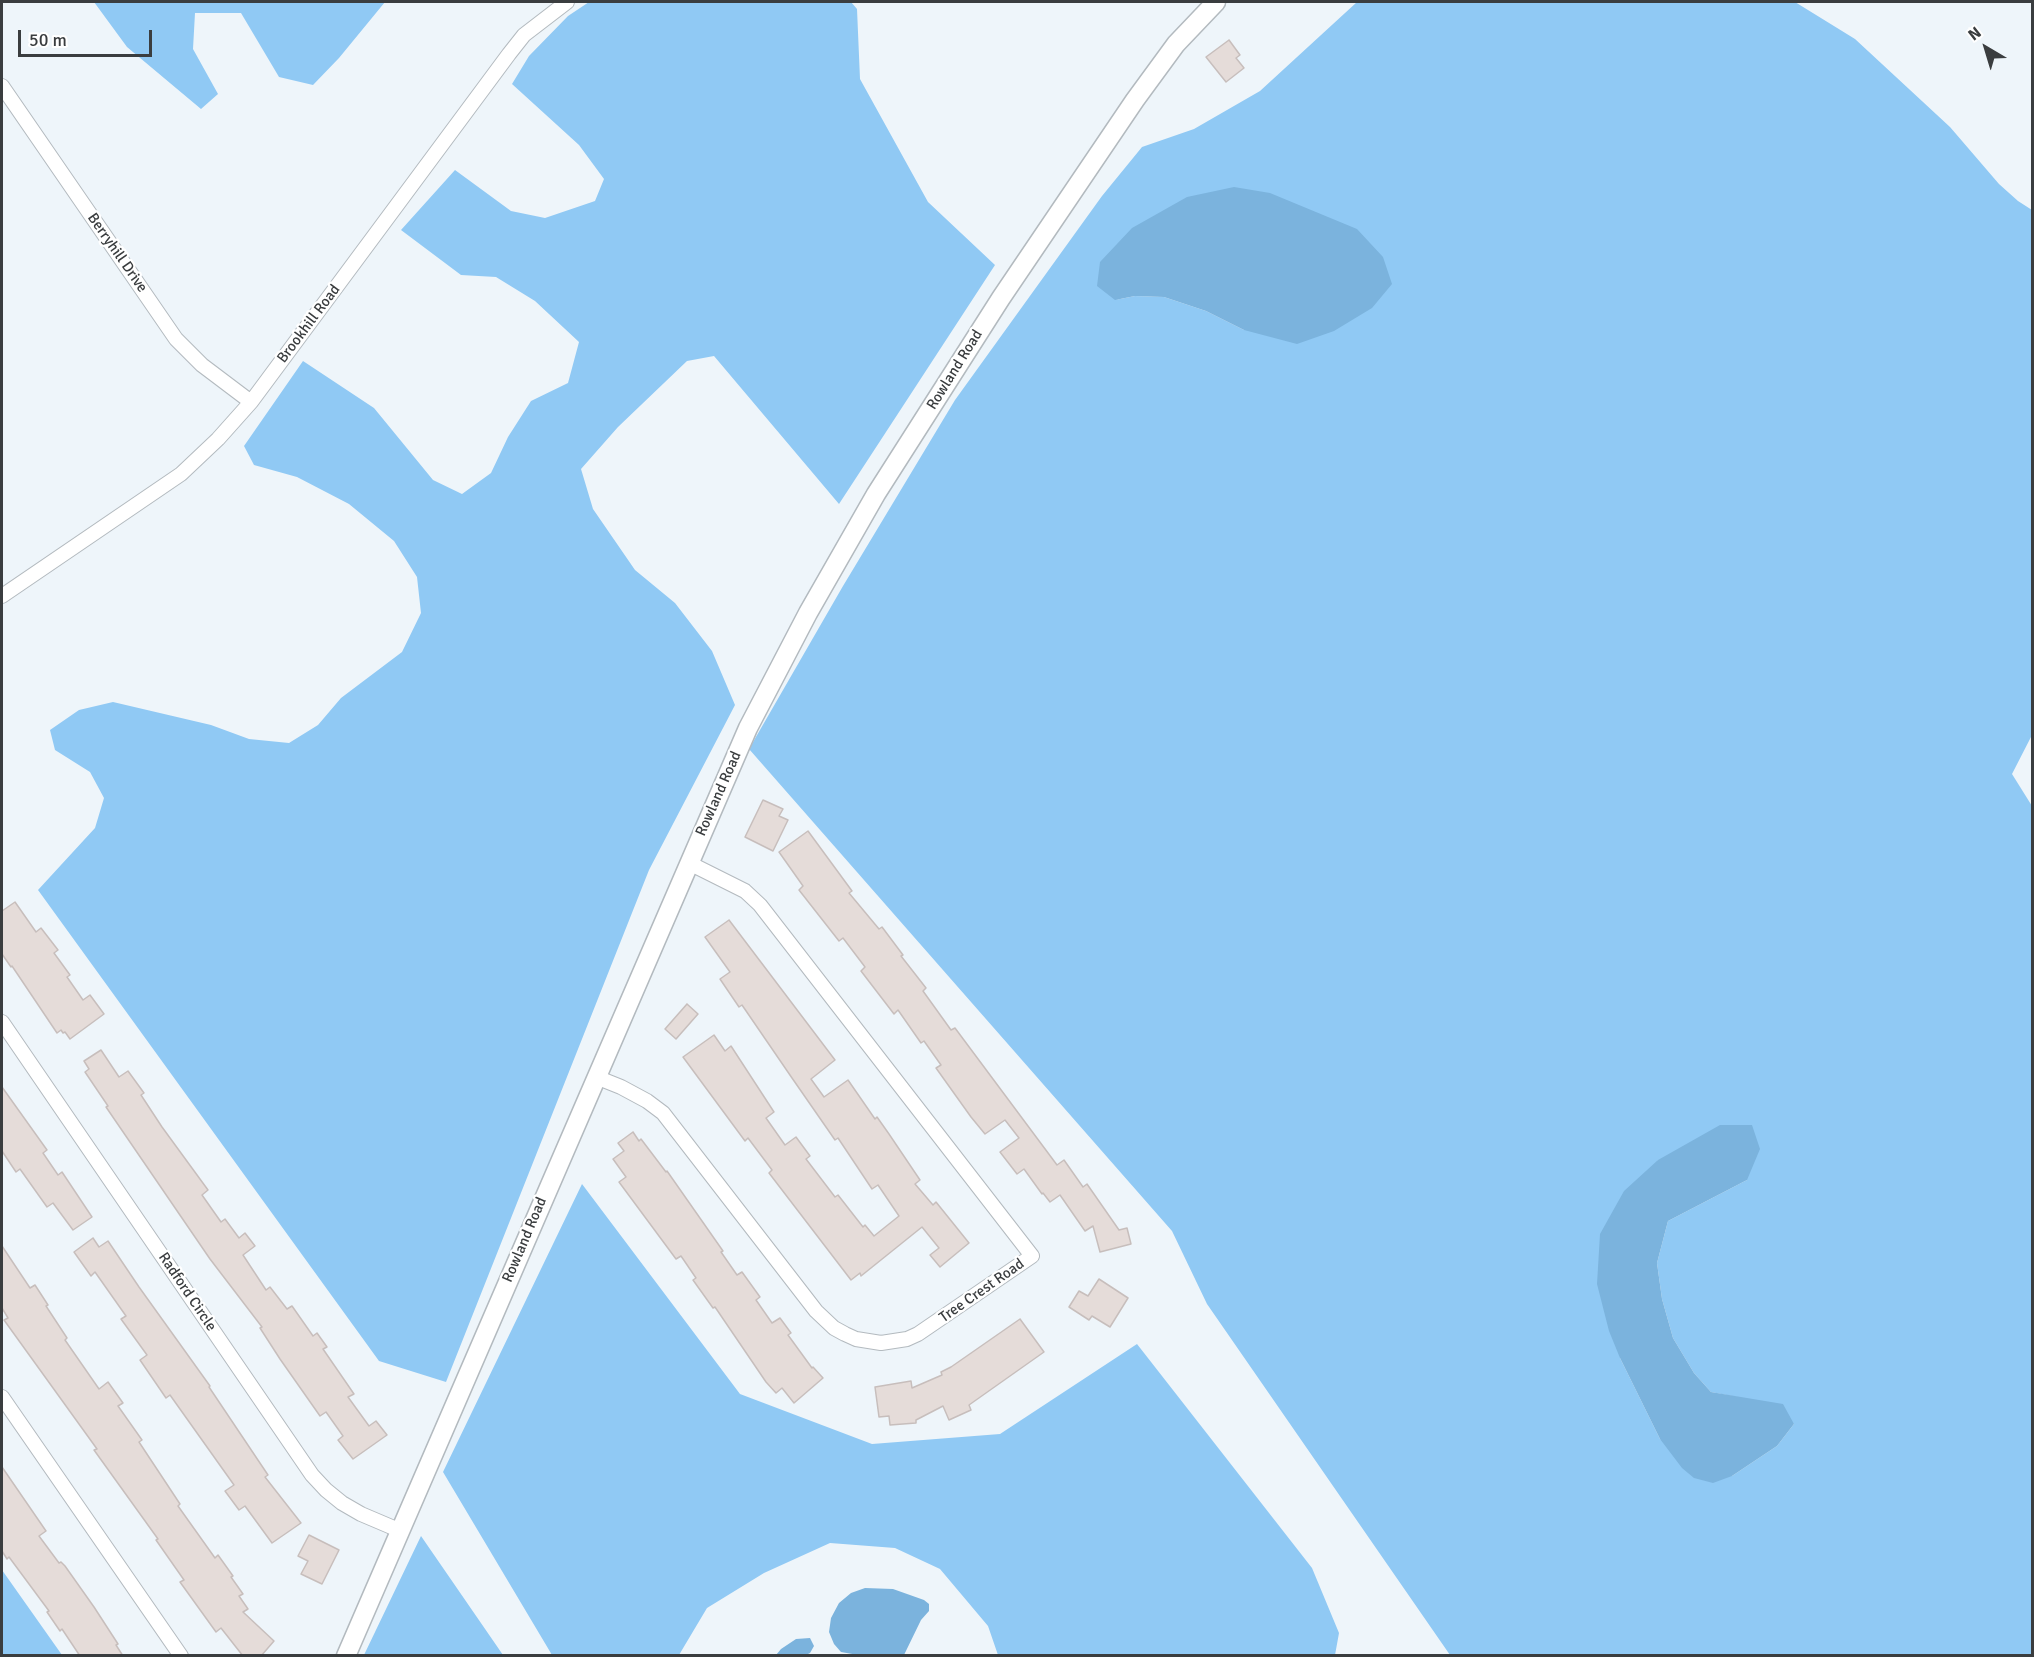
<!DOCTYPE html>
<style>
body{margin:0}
#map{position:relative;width:2034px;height:1657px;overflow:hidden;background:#eef5fa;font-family:Signika,sans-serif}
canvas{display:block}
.frame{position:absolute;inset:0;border:3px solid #3a3d3f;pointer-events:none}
.north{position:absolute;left:1956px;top:18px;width:60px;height:60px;-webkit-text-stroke:4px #fff;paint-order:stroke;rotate:322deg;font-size:16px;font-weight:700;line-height:24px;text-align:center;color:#3a3d3f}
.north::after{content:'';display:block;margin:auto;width:21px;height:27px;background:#3a3d3f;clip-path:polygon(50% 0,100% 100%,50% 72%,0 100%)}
.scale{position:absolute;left:18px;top:30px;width:134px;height:27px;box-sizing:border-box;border:3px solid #3a3d3f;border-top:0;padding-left:8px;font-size:18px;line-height:21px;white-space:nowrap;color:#3a3d3f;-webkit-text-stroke:4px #fff;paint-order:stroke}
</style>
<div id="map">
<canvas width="2034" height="1657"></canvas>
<div class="frame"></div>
<div class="north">N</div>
<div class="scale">50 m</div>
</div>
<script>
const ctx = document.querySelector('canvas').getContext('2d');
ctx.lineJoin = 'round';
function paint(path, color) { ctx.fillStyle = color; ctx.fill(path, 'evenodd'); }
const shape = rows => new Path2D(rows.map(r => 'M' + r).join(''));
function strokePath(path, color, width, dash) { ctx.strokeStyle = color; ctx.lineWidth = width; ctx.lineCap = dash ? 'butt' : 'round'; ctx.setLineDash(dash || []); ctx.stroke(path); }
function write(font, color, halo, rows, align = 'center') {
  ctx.font = font + ' Signika,sans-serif'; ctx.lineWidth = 4.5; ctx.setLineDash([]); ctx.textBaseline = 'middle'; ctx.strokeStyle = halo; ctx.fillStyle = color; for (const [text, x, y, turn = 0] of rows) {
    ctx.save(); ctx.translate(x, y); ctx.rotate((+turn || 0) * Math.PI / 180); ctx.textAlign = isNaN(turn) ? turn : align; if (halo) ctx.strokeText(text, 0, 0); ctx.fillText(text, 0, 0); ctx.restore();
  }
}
const forest = shape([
 [94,2,385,2,339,58,313,85,279,77,241,13,195,13,193,49,218,94,201,109,127,47],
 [589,2,851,2,857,9,860,79,928,202,995,265,839,504,714,356,687,361,618,427,581,469,593,509,635,570,675,603,712,651,735,705,649,870,446,1382,379,1361,38,890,95,828,104,798,90,772,55,750,50,730,79,710,113,702,211,725,249,739,289,743,318,725,341,698,402,652,421,613,417,577,394,541,349,504,297,477,254,465,244,446,303,361,374,408,433,480,462,494,491,473,508,437,531,401,568,383,579,342,535,301,496,277,461,275,401,230,455,170,511,211,545,218,595,201,604,179,579,145,512,84,529,56,568,16],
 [1357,2,1795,2,1855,39,1950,127,1999,184,2018,201,2032,210,2032,735,2012,774,2032,806,2032,1655,1450,1655,1207,1304,1172,1231,749,749,843,586,955,400,1102,196,1142,147,1194,129,1260,91],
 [1357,229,1244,330,1206,311,1164,297,1135,296,1115,300],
 [1658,1160,1747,1180,1668,1221,1657,1263,1662,1299,1673,1338,1694,1373,1711,1392,1737,1397,1794,1424,1777,1446,1732,1476,1660,1439,1620,1358],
 [582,1184,740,1394,872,1444,1000,1434,1137,1344,1312,1568,1339,1633,1335,1655,998,1655,988,1626,940,1569,895,1548,830,1543,764,1573,707,1608,679,1655,552,1655,443,1472],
 [421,1536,503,1655,364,1655],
 [2,1570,62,1655,2,1655]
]);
const water = shape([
 [1234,187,1270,193,1357,229,1383,257,1392,284,1372,308,1334,331,1297,344,1244,330,1206,311,1164,297,1135,296,1115,300,1097,286,1100,262,1132,228,1187,197],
 [1720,1125,1752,1125,1760,1149,1747,1180,1668,1221,1657,1263,1662,1299,1673,1338,1694,1373,1711,1392,1783,1404,1794,1424,1777,1446,1732,1476,1713,1483,1694,1478,1682,1468,1660,1439,1620,1358,1609,1331,1597,1284,1600,1234,1624,1191,1658,1160],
 [865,1588,893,1589,924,1600,929,1604,929,1611,921,1620,904,1655,858,1655,841,1652,834,1644,829,1632,831,1618,839,1603,851,1593],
 [810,1638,814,1646,810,1653,806,1655,776,1655,781,1649,796,1639]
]);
const building = shape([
 [1229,40,1240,55,1236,58,1244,68,1226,82,1206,57,1229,40],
 [763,800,783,809,779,816,788,820,773,851,745,837,763,800],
 [808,831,852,891,849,893,879,929,882,927,903,955,901,956,926,988,923,991,951,1030,955,1028,1057,1165,1064,1160,1083,1187,1087,1184,1119,1230,1127,1228,1131,1244,1100,1252,1093,1226,1085,1231,1060,1195,1050,1202,1043,1193,1042,1194,1024,1169,1017,1174,1000,1152,1019,1138,1005,1120,985,1134,971,1117,936,1068,941,1065,924,1041,921,1043,898,1010,894,1014,861,971,865,967,843,938,839,941,799,890,803,886,779,852,808,831],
 [15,902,36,932,41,928,58,950,54,953,70,975,67,977,83,1000,90,995,104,1014,70,1039,65,1032,63,1033,61,1030,57,1033,12,966,11,967,2,954,2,911,15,902],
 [729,920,835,1060,811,1079,824,1097,848,1080,875,1119,877,1117,889,1134,920,1180,915,1184,933,1205,936,1202,969,1243,940,1267,930,1255,939,1248,922,1227,861,1276,860,1273,851,1280,769,1173,772,1170,748,1138,745,1141,683,1057,714,1035,725,1051,731,1046,774,1112,766,1118,785,1145,796,1137,810,1156,806,1159,835,1197,838,1195,863,1227,865,1225,874,1236,899,1216,878,1185,872,1189,838,1138,835,1140,792,1078,742,1005,739,1007,720,979,730,972,705,937,729,920],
 [687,1004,698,1014,676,1039,665,1029,687,1004],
 [101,1050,119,1077,128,1071,144,1093,141,1095,162,1127,208,1190,202,1195,221,1222,225,1219,239,1238,245,1233,255,1246,243,1255,266,1290,270,1287,287,1309,292,1306,313,1336,317,1333,327,1347,323,1349,354,1394,348,1397,369,1426,376,1421,387,1435,353,1459,338,1440,343,1436,326,1412,320,1416,280,1359,260,1328,262,1327,210,1259,106,1107,108,1106,85,1072,89,1069,84,1061,101,1050],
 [2,1087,47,1150,43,1153,58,1175,62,1172,92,1217,73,1230,53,1203,47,1207,20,1169,16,1172,2,1151,2,1087],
 [633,1132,639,1141,641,1139,666,1172,667,1171,723,1251,721,1252,737,1275,742,1272,760,1297,756,1300,772,1323,780,1318,791,1333,788,1335,812,1368,813,1367,823,1378,794,1403,782,1388,776,1393,766,1382,715,1307,713,1308,693,1280,696,1278,681,1256,676,1259,619,1182,626,1177,613,1159,624,1151,618,1143,633,1132],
 [93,1238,99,1247,108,1241,139,1287,210,1386,209,1387,268,1475,265,1477,301,1523,272,1543,245,1506,239,1510,225,1491,234,1485,170,1395,166,1398,140,1360,147,1355,121,1319,126,1316,95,1272,91,1276,74,1252,93,1238],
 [2,1246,30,1288,35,1285,48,1305,46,1306,67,1338,65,1340,99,1389,108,1382,123,1403,118,1406,142,1440,139,1442,180,1504,178,1506,215,1558,218,1555,233,1576,231,1577,243,1594,239,1596,248,1609,243,1612,274,1641,261,1656,243,1656,221,1628,216,1632,180,1582,184,1580,156,1540,158,1539,94,1450,97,1449,4,1320,8,1318,2,1308,2,1246],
 [1099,1279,1128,1298,1110,1327,1092,1316,1089,1320,1069,1307,1079,1291,1088,1296,1099,1279],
 [1020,1319,1044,1352,969,1405,971,1410,949,1420,943,1406,916,1420,916,1423,890,1425,889,1416,879,1417,875,1387,911,1381,912,1388,942,1375,941,1372,951,1367,1020,1319],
 [2,1467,46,1531,39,1536,59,1563,61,1562,65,1566,94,1607,118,1644,116,1645,123,1656,80,1656,62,1629,60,1631,47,1612,49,1611,9,1557,7,1559,2,1551,2,1467],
 [309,1535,339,1550,322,1584,301,1574,308,1561,298,1556,309,1535]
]);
const minor = shape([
 [2,86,176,339,202,365,251,402],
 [2,596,181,474,218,439,251,402,509,54,524,35,567,2],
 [2,1022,312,1475,326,1490,342,1503,361,1514,401,1531],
 [596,1077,621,1087,647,1101,663,1113,816,1311,834,1328,845,1334,856,1339,881,1343,907,1339,918,1334,1032,1256,760,905,745,891,689,863],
 [2,1397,181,1656]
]);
const tertiary = shape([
 [346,1656,748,728,808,613,876,494,1001,298,1135,100,1176,44,1216,2]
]);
const streetNames = [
 ["Berryhill Drive",117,253,55],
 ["Brookhill Road",309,324,-53],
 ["Rowland Road",955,370,-58],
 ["Rowland Road",719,794,-66],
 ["Rowland Road",525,1240,-67],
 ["Tree Crest Road",982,1291,-35],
 ["Radford Circle",187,1292,56]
];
paint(forest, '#90c9f4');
paint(water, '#7bb3dd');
paint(building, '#e5dcd9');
strokePath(building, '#c7bebc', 1.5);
strokePath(minor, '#b3babf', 16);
strokePath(tertiary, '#b3babf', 21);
strokePath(minor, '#fff', 14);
strokePath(tertiary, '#fff', 18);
write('15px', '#3a3d3f', '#fff', streetNames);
</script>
